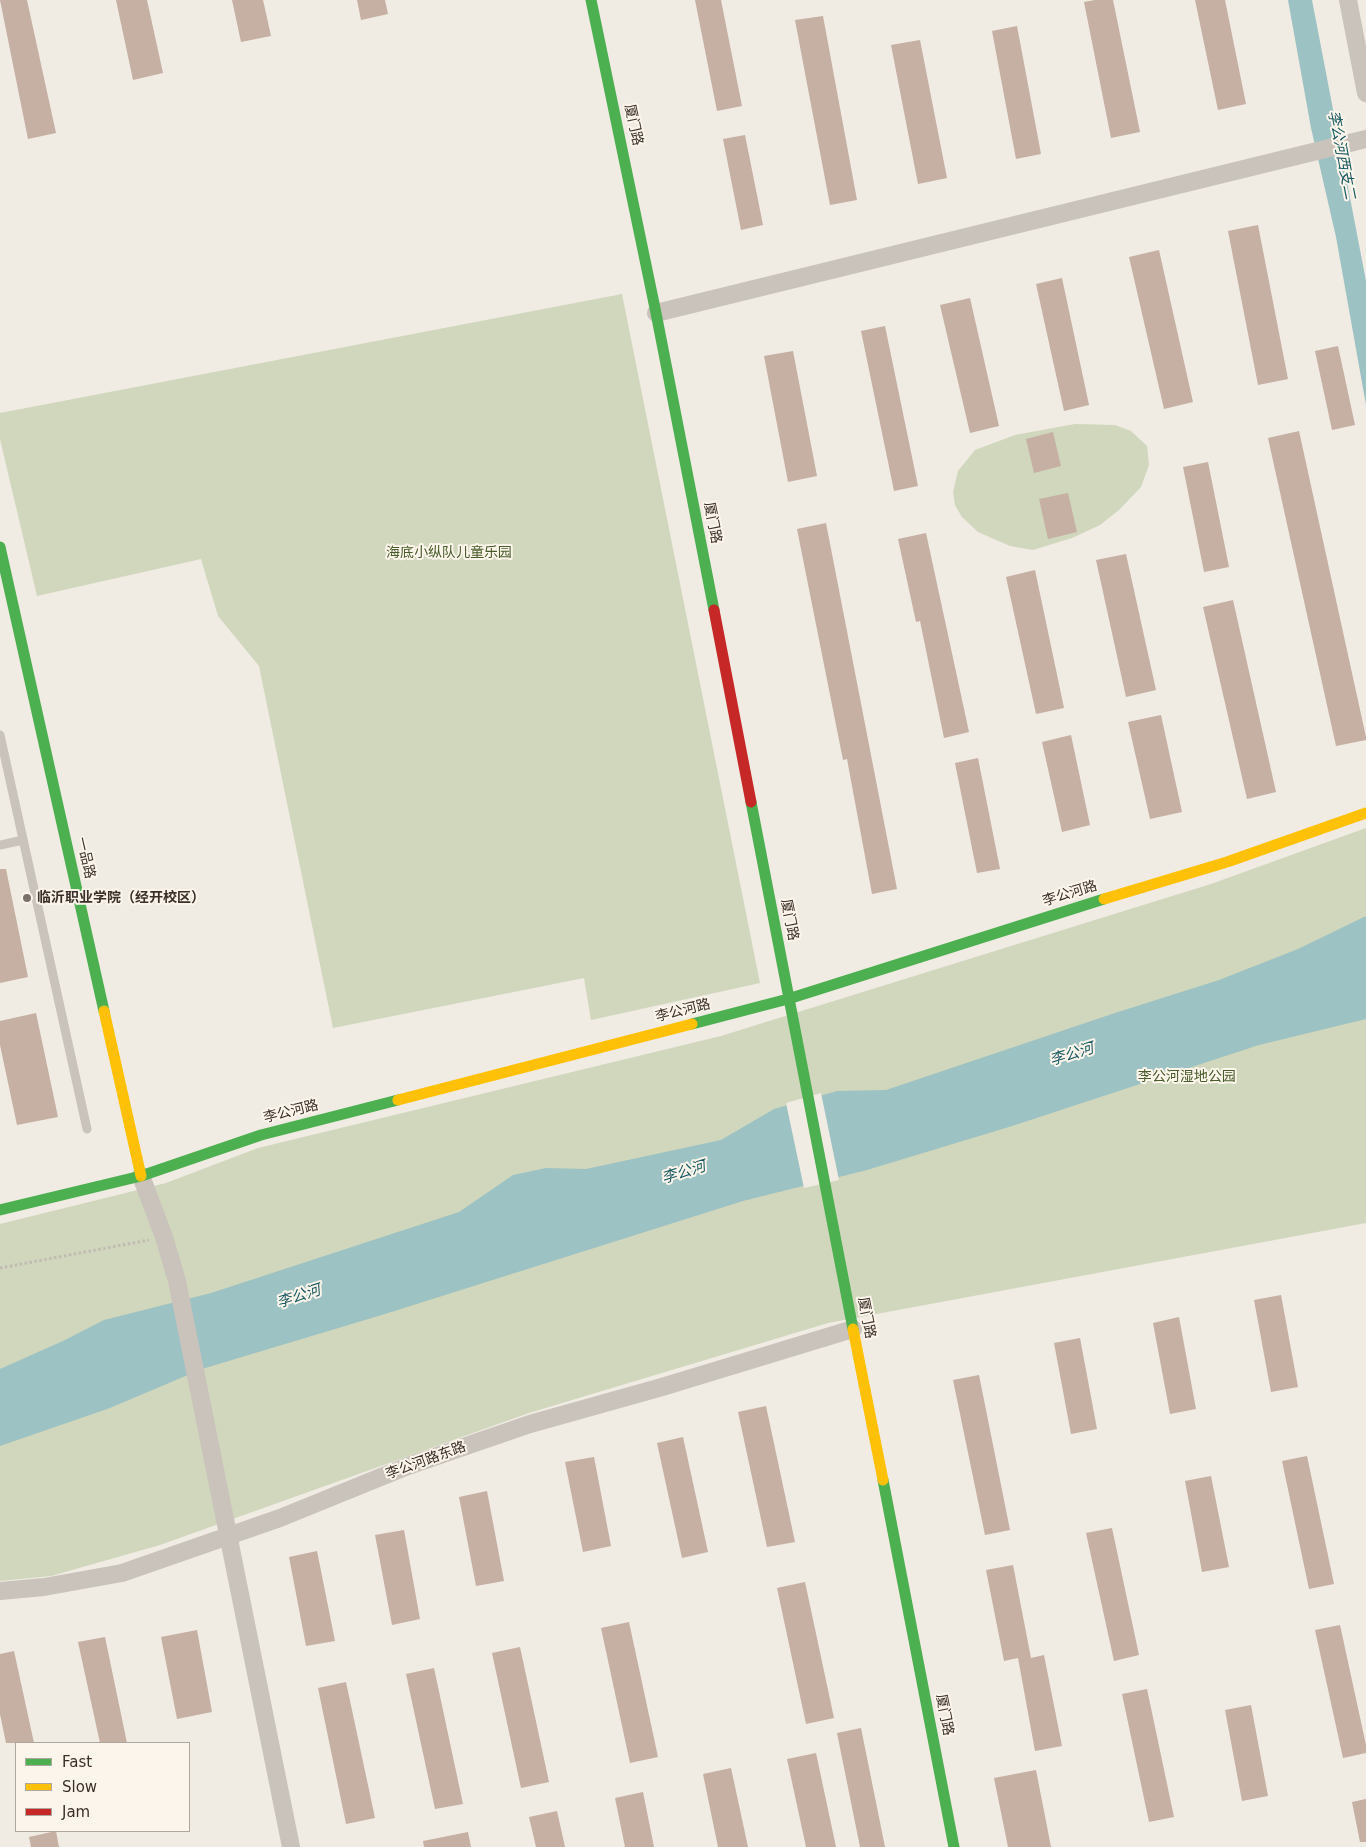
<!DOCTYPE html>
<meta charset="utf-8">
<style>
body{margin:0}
#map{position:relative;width:1366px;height:1847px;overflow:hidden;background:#f0ebe3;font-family:"DejaVu Sans",sans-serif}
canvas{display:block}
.legend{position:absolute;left:15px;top:1742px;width:175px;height:90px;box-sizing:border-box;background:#fcf5eb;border:1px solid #afa69d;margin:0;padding:6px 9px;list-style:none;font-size:15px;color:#3b3029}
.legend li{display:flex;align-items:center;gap:10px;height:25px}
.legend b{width:25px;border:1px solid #afa69d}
</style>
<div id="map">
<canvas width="1366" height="1847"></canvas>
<ul class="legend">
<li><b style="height:6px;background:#4caf50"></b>Fast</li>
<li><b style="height:6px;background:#ffc107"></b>Slow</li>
<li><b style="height:6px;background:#c62828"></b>Jam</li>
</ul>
</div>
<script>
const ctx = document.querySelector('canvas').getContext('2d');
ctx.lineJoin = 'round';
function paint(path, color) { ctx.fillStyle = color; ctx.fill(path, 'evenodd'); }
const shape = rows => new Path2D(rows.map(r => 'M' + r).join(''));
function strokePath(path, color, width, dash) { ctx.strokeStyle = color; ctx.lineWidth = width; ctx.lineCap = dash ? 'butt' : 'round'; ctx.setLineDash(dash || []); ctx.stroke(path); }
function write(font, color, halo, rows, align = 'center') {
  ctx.font = font + ' "DejaVu Sans","Noto Sans SC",sans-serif'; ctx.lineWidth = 4; ctx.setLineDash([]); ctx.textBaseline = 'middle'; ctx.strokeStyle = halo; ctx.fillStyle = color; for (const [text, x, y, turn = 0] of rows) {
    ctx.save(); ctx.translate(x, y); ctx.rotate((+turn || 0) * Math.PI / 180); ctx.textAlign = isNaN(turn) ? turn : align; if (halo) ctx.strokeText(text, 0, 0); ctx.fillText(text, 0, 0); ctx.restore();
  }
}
const green = shape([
 [622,294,760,983,591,1020,584,978,333,1028,259,666,218,616,201,559,37,596,0,439,0,413],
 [1075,424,1115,425,1131,431,1147,446,1149,465,1141,487,1119,510,1100,525,1072,538,1033,550,1010,546,978,532,962,517,955,505,953,492,958,471,975,450,1015,435],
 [1366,828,1366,1223,828,1323,529,1413,160,1545,51,1576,0,1581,0,1224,166,1183,258,1148,721,1036,1211,884]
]);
const water = shape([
 [1288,0,1312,0,1366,281,1366,405,1336,237,1311,128],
 [1366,916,1366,1019,1259,1045,1009,1127,867,1170,743,1201,385,1314,202,1369,110,1408,0,1446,0,1369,63,1341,104,1320,211,1293,459,1212,513,1175,546,1168,586,1169,721,1140,774,1109,837,1091,886,1090,1115,1013,1219,980,1298,949]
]);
const pier = shape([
 [821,1093,839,1180,804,1188,786,1103]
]);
const building = shape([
 [0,0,27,0,56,133,28,139],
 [116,0,147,0,163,73,133,80],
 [232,0,263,0,271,36,241,42],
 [357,0,385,0,388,14,361,20],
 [695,0,721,0,742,106,717,111],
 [1095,0,1113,0,1140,132,1111,138,1084,2],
 [1195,0,1225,0,1246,104,1218,110],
 [823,16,857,200,830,205,795,20],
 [1017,26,1041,154,1016,159,992,31],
 [920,40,947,178,918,184,891,45],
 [745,135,763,225,741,230,723,139],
 [1258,225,1288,379,1258,385,1228,231],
 [1159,250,1193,402,1164,409,1129,257],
 [1062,278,1089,405,1064,411,1036,284],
 [970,298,999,426,970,433,940,305],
 [885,326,918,486,894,491,861,331],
 [1338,346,1355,425,1332,430,1315,351],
 [793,351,817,476,788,482,764,356],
 [1299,431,1366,737,1366,740,1336,746,1268,438],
 [1053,432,1061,466,1034,473,1026,439],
 [1208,462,1229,567,1204,572,1183,467],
 [1068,493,1077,532,1048,539,1039,499],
 [826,523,897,889,872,894,847,759,843,760,797,529],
 [926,533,969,732,944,738,920,621,916,622,898,539],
 [1126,554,1156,690,1126,697,1096,560],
 [1035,570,1064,708,1036,714,1006,577],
 [1233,600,1276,792,1247,799,1203,607],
 [1161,715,1182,812,1150,819,1128,722],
 [1071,735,1090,825,1062,832,1042,742],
 [978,758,1000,869,977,873,955,763],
 [0,869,6,869,28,977,0,983],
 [36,1013,58,1117,17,1125,0,1045,0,1021],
 [1281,1295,1298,1387,1271,1392,1254,1300],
 [1179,1317,1196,1409,1170,1414,1153,1323],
 [1080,1338,1097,1429,1071,1434,1054,1343],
 [979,1375,1010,1530,985,1535,953,1380],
 [766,1406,795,1542,767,1547,738,1412],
 [683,1437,708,1552,682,1558,657,1443],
 [1307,1456,1334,1584,1309,1589,1282,1461],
 [594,1457,611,1546,583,1552,565,1462],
 [1211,1476,1229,1567,1202,1572,1185,1481],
 [487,1491,504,1581,476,1586,459,1497],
 [1112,1528,1139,1655,1114,1661,1086,1533],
 [404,1530,420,1619,392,1625,375,1535],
 [317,1551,335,1641,306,1646,289,1557],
 [1013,1565,1031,1658,1044,1655,1062,1746,1035,1751,1018,1658,1004,1661,986,1570],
 [805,1582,834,1718,806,1724,777,1588],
 [629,1622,658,1757,630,1763,601,1628],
 [1340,1625,1366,1745,1366,1753,1343,1758,1315,1630],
 [197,1630,212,1712,177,1719,161,1637],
 [105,1637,127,1743,100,1743,78,1642],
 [520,1647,549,1782,521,1788,492,1653],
 [14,1651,34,1743,6,1743,0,1714,0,1654],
 [434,1668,463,1804,435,1809,406,1674],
 [346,1682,375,1818,346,1824,318,1688],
 [1147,1689,1174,1817,1149,1822,1122,1694],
 [1251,1705,1268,1796,1242,1801,1225,1710],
 [861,1728,885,1847,860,1847,837,1733],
 [816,1753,836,1847,806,1847,787,1759],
 [731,1768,748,1847,718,1847,703,1774],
 [1036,1770,1051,1847,1008,1847,994,1778],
 [643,1792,654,1847,625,1847,615,1798],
 [1366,1799,1366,1842,1360,1842,1352,1802],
 [557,1811,565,1847,536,1847,529,1817],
 [56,1831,59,1847,31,1847,29,1837],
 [468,1832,471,1847,424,1847,423,1841]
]);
const path = shape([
 [0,1268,149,1240]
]);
const lane = shape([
 [0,735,87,1129],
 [0,845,23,840]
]);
const street = shape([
 [1348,0,1366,93],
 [656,313,1366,139],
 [141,1176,164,1237,177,1281,291,1847],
 [0,1591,44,1587,122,1573,280,1518,408,1466,530,1424,662,1387,853,1329]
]);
const fast = shape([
 [591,0,656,313,714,610],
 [0,547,104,1011],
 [751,802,853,1329],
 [692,1024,788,999,1104,899],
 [0,1210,141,1176,261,1135,398,1100],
 [883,1480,954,1847]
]);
const slow = shape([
 [1104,899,1227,862,1366,813],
 [104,1011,141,1176],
 [398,1100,692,1024],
 [853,1329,883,1480]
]);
const jam = shape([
 [714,610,751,802]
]);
const markers = [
 [27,898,5,"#7a716a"]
];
const streetNames = [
 ["厦门路",633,125,78],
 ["厦门路",712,523,79],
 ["一品路",85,858,77],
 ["李公河路",1070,894,-17],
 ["厦门路",789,920,79],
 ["李公河路",683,1011,-14],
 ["李公河路",291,1112,-14],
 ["厦门路",866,1318,79],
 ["李公河路东路",426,1461,-20],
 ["厦门路",944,1715,79]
];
const parkNames = [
 ["海底小纵队儿童乐园",449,553],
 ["李公河湿地公园",1187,1077]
];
const poiNames = [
 ["临沂职业学院（经开校区）",37,898]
];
const waterNames = [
 ["李公河西支二",1341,155,79],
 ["李公河",1072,1055,-17],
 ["李公河",684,1173,-17],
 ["李公河",299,1297,-18]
];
paint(green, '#d0d7bc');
paint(water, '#9dc2c3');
paint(pier, '#f0ebe3');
paint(building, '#c6afa3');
strokePath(path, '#c2bbb4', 3, [2.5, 2.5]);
strokePath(lane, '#c9c3bc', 9);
strokePath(street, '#c9c3bc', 18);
strokePath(fast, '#4caf50', 11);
strokePath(slow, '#ffc107', 11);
strokePath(jam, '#c62828', 11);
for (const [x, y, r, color] of markers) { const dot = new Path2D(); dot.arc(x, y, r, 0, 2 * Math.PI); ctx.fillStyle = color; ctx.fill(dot); strokePath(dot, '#fcf5eb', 2); }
write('14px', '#3b3029', '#fcf5eb', streetNames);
write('14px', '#475c2a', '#fcf5eb', parkNames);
write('bold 14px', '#3b3029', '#fcf5eb', poiNames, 'left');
write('italic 15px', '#1a5962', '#fcf5eb', waterNames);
</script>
